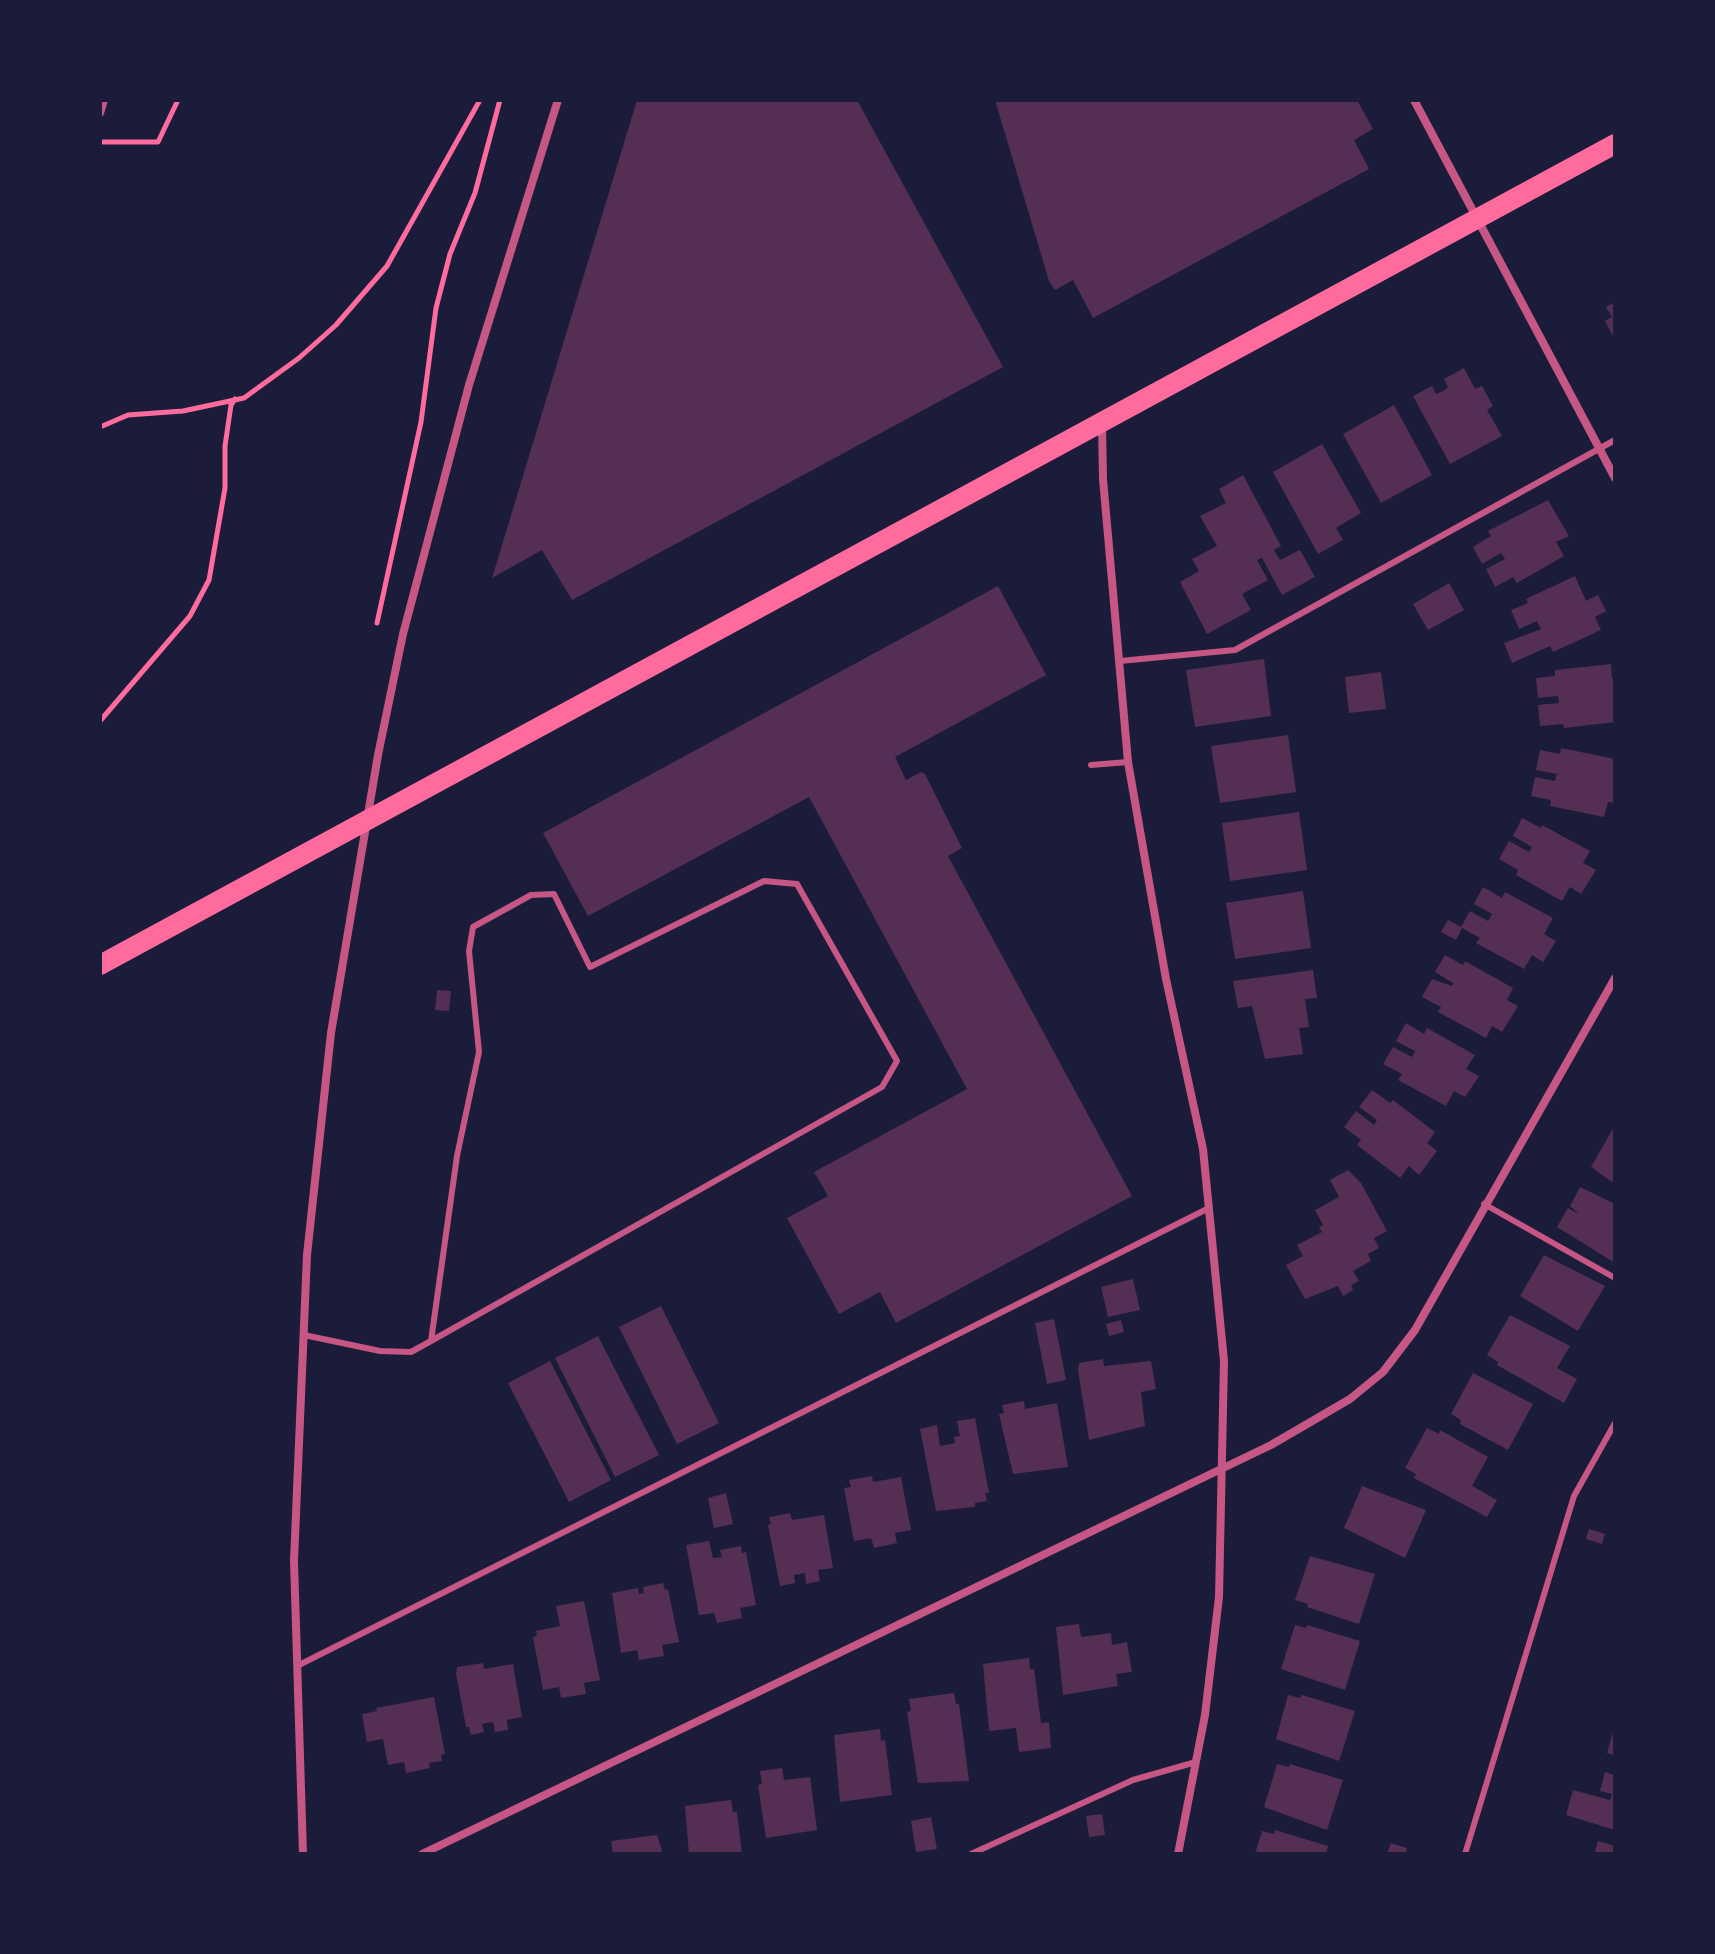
<!DOCTYPE html>
<style>
body{margin:0}
#map{position:relative;width:1715px;height:1954px;overflow:hidden;background:#1b1b3a;font-family:"Playfair Display",serif}
canvas{display:block}
.frame{position:absolute;inset:0;border:102px solid #1b1b3a;pointer-events:none}
</style>
<div id="map">
<canvas width="1715" height="1954"></canvas>
<div class="frame"></div>
</div>
<script>
const ctx = document.querySelector('canvas').getContext('2d');
ctx.lineJoin = 'round';
function paint(path, color) { ctx.fillStyle = color; ctx.fill(path, 'evenodd'); }
const shape = rows => new Path2D(rows.map(r => 'M' + r).join(''));
function strokePath(path, color, width, dash) { ctx.strokeStyle = color; ctx.lineWidth = width; ctx.lineCap = dash ? 'butt' : 'round'; ctx.setLineDash(dash || []); ctx.stroke(path); }
const building = shape([
 [637,100,857,100,1003,367,572,600,542,550,492,578],
 [995,100,1357,100,1373,129,1354,140,1369,169,1093,318,1073,280,1055,290,1049,281],
 [1615,302,1615,340,1605,321,1612,317,1606,307],
 [1464,368,1475,389,1482,386,1493,406,1487,410,1502,436,1450,464,1413,396,1432,386,1436,394,1443,391,1448,387,1444,379],
 [1394,405,1432,475,1381,503,1343,434],
 [1322,444,1361,513,1336,528,1343,540,1318,554,1273,472],
 [1243,475,1281,546,1274,550,1280,560,1300,550,1315,577,1282,595,1262,558,1257,560,1268,580,1242,594,1251,610,1207,634,1180,582,1199,571,1192,559,1217,546,1200,516,1226,503,1219,489],
 [1548,500,1569,536,1556,542,1564,556,1517,583,1513,577,1495,587,1486,569,1505,559,1501,553,1482,564,1473,547,1491,536,1488,531],
 [1575,576,1586,601,1598,595,1606,611,1595,617,1601,630,1553,652,1550,646,1512,663,1504,643,1541,629,1537,621,1519,629,1511,610,1528,603,1526,599],
 [1449,583,1464,610,1428,630,1413,604],
 [998,586,1046,675,895,757,906,780,921,772,925,774,962,848,948,856,1132,1196,896,1323,880,1292,839,1314,787,1218,828,1196,814,1172,967,1089,809,797,588,916,543,833],
 [1264,659,1271,716,1195,727,1186,670],
 [1611,664,1612,678,1615,678,1615,722,1564,728,1563,724,1540,726,1538,705,1559,703,1558,696,1538,698,1536,678,1555,676,1555,670],
 [1381,672,1386,709,1349,713,1345,677],
 [1288,735,1296,792,1220,803,1211,746],
 [1561,748,1615,759,1615,803,1608,802,1604,817,1550,806,1551,800,1531,796,1535,777,1555,781,1556,777,1557,774,1536,770,1540,750,1560,754],
 [1299,812,1307,870,1230,881,1222,823],
 [1522,818,1541,828,1542,825,1590,851,1583,863,1596,870,1581,894,1570,887,1562,901,1516,875,1518,870,1499,859,1509,841,1529,852,1532,847,1513,836],
 [1483,887,1502,898,1505,892,1553,918,1544,934,1556,941,1543,962,1532,955,1524,969,1476,943,1480,938,1462,928,1456,940,1441,932,1448,920,1461,927,1470,911,1488,921,1492,914,1474,904],
 [1303,891,1311,948,1235,959,1226,903],
 [1445,955,1463,965,1465,961,1513,988,1507,1000,1518,1006,1502,1032,1492,1026,1486,1038,1438,1012,1441,1007,1422,997,1432,979,1452,986,1453,983,1435,972],
 [1313,970,1317,998,1305,999,1309,1027,1299,1028,1303,1054,1265,1059,1252,1006,1238,1008,1233,981],
 [437,990,451,991,449,1011,435,1010],
 [1406,1023,1424,1034,1427,1028,1475,1055,1466,1069,1479,1076,1465,1097,1454,1091,1446,1106,1398,1080,1402,1074,1383,1064,1393,1047,1412,1057,1415,1051,1396,1041],
 [1372,1090,1390,1103,1393,1100,1435,1132,1427,1143,1437,1151,1419,1175,1409,1166,1400,1178,1357,1145,1361,1140,1344,1127,1356,1111,1374,1125,1377,1120,1359,1107],
 [1615,1125,1615,1184,1591,1167],
 [1348,1170,1361,1183,1387,1231,1374,1238,1379,1248,1368,1254,1371,1261,1353,1271,1359,1281,1351,1285,1353,1290,1343,1296,1338,1286,1305,1299,1286,1265,1303,1256,1297,1245,1322,1232,1319,1227,1323,1225,1315,1210,1339,1197,1330,1180],
 [1580,1187,1615,1204,1615,1263,1557,1227,1568,1208,1579,1214,1570,1206],
 [1544,1255,1605,1286,1578,1331,1520,1296],
 [1133,1279,1140,1310,1108,1317,1101,1287],
 [661,1306,719,1423,677,1444,619,1327],
 [1510,1315,1570,1346,1557,1368,1577,1379,1564,1403,1497,1365,1498,1362,1487,1355],
 [1054,1319,1066,1380,1047,1384,1035,1323],
 [1121,1320,1124,1332,1109,1336,1106,1324],
 [598,1336,659,1455,615,1477,555,1358],
 [1103,1359,1104,1366,1151,1361,1156,1389,1141,1392,1145,1426,1089,1440,1078,1370,1079,1363],
 [550,1361,611,1480,569,1502,508,1383],
 [1473,1373,1533,1404,1508,1450,1460,1424,1461,1420,1451,1414],
 [1024,1401,1025,1409,1057,1403,1068,1467,1013,1474,999,1414,1004,1413,1002,1405],
 [975,1418,989,1493,985,1493,987,1501,975,1503,975,1507,936,1511,920,1429,937,1425,940,1446,955,1443,954,1437,960,1436,957,1421],
 [1427,1428,1439,1434,1440,1430,1488,1457,1472,1486,1497,1500,1487,1517,1414,1478,1416,1474,1405,1468],
 [872,1476,873,1482,901,1477,911,1530,895,1533,897,1543,874,1548,871,1538,854,1541,844,1488,851,1487,849,1480],
 [1362,1486,1426,1510,1405,1558,1344,1528],
 [726,1493,733,1524,714,1528,708,1498],
 [790,1513,792,1520,824,1515,833,1568,818,1570,820,1581,806,1584,805,1573,794,1575,795,1583,780,1586,768,1525,771,1524,769,1517],
 [1589,1529,1605,1534,1602,1544,1586,1539],
 [709,1541,713,1558,722,1557,720,1550,741,1546,742,1553,746,1552,756,1605,740,1608,742,1618,717,1623,714,1613,699,1615,686,1545],
 [1310,1556,1375,1574,1359,1624,1307,1607,1308,1604,1295,1600],
 [663,1583,665,1590,668,1589,679,1642,662,1645,664,1656,639,1660,637,1650,621,1653,612,1593,638,1588,639,1594,644,1593,643,1587],
 [584,1601,600,1680,584,1683,586,1694,561,1698,559,1687,543,1690,533,1637,537,1636,536,1631,560,1626,556,1606],
 [1079,1624,1081,1637,1111,1633,1112,1645,1127,1642,1132,1672,1116,1674,1118,1686,1063,1695,1056,1627],
 [1295,1625,1306,1628,1307,1625,1360,1641,1345,1690,1281,1669],
 [1029,1658,1030,1669,1034,1669,1041,1723,1049,1722,1051,1748,1019,1752,1016,1728,989,1731,983,1664],
 [483,1663,484,1669,513,1664,522,1717,507,1720,508,1730,495,1732,493,1722,482,1724,484,1732,471,1735,469,1727,466,1727,456,1674,457,1667],
 [954,1693,956,1704,959,1704,969,1781,918,1783,907,1712,911,1711,909,1699],
 [1288,1695,1300,1698,1302,1695,1355,1711,1339,1761,1276,1739],
 [434,1697,445,1754,441,1755,442,1761,429,1763,430,1768,406,1773,404,1762,388,1765,383,1739,367,1742,362,1714,377,1711,376,1708],
 [880,1729,881,1741,885,1740,892,1795,840,1802,834,1735],
 [1614,1729,1615,1729,1615,1756,1607,1753],
 [1277,1764,1289,1767,1290,1764,1343,1780,1327,1830,1264,1807],
 [782,1768,784,1780,810,1777,817,1830,766,1838,758,1785,762,1784,760,1771],
 [1605,1772,1615,1775,1615,1830,1566,1815,1573,1790,1610,1800,1612,1794,1600,1791],
 [731,1800,733,1812,737,1812,742,1854,689,1854,685,1806],
 [1102,1814,1105,1835,1089,1837,1086,1816],
 [931,1817,937,1849,916,1852,911,1821],
 [1275,1830,1328,1846,1326,1854,1255,1854,1262,1831,1274,1834],
 [657,1835,663,1854,613,1854,611,1841],
 [1598,1841,1615,1846,1615,1854,1594,1854],
 [1391,1843,1407,1848,1405,1854,1387,1854]
]);
const path = shape([
 [100,142,158,142,178,100],
 [100,427,128,415,183,411,244,398,299,358,336,325,387,266,480,100],
 [377,623,421,422,436,308,450,254,475,193,500,100],
 [100,721,190,616,209,580,225,488,225,446,231,405,235,399]
]);
const service = shape([
 [1120,661,1235,650,1615,440],
 [1091,765,1128,762],
 [1484,1204,1615,1278],
 [304,1335,380,1351,411,1352,431,1341,882,1087,897,1061,797,884,764,881,590,967,554,894,531,895,473,927,469,951,479,1052,457,1156,431,1341],
 [297,1666,1209,1208],
 [971,1854,1133,1780,1196,1762],
 [1465,1854,1574,1496,1615,1423]
]);
const minor = shape([
 [1414,100,1615,478],
 [100,113,104,100],
 [1102,423,1103,479,1128,762,1166,979,1203,1149,1224,1361,1219,1597,1205,1715,1178,1854],
 [303,1854,294,1561,307,1255,331,1033,378,755,403,634,469,385,558,100],
 [422,1854,1271,1445,1350,1399,1383,1372,1415,1330,1615,978]
]);
const primary = shape([
 [100,965,1615,144]
]);
paint(building, '#542f53');
strokePath(path, '#ff6b9d', 5);
strokePath(service, '#c65784', 6);
strokePath(minor, '#c65784', 8);
strokePath(primary, '#ff6b9d', 20);
</script>
